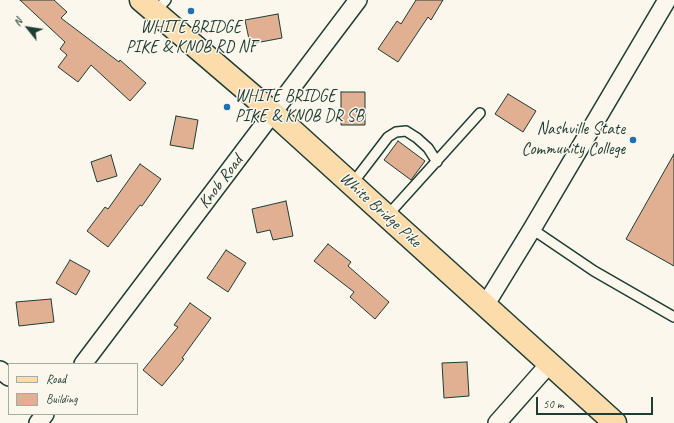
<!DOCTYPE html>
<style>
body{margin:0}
#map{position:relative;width:674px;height:423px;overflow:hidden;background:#fbf7ec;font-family:Caveat,sans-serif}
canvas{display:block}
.legend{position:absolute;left:8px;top:363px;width:130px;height:52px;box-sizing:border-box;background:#fbf7ec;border:1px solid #a3ada2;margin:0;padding:5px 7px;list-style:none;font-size:12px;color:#1f3d34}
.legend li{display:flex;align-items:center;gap:8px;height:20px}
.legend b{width:20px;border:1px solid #a3ada2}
.north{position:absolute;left:8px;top:8px;width:40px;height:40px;-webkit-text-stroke:3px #fbf7ec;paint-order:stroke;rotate:300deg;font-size:11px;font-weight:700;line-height:16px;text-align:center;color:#1f3d34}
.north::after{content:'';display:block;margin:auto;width:14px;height:18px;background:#1f3d34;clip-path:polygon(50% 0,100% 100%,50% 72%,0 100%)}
.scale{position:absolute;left:536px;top:397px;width:117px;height:18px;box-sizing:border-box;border:2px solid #1f3d34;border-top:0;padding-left:5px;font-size:12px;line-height:14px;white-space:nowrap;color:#1f3d34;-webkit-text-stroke:3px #fbf7ec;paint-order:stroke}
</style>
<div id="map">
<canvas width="674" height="423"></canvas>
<ul class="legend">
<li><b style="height:5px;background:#fddcac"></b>Road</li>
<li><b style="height:11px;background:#e1b093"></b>Building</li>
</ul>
<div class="north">N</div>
<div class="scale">50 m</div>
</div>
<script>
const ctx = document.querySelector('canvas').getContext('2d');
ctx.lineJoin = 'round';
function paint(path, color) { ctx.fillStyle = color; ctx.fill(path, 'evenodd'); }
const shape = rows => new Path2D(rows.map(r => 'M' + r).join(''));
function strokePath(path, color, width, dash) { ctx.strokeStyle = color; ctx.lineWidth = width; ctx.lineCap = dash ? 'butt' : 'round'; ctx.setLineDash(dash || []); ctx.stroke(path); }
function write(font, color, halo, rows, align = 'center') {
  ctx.font = font + ' Caveat,sans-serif'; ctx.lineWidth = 3; ctx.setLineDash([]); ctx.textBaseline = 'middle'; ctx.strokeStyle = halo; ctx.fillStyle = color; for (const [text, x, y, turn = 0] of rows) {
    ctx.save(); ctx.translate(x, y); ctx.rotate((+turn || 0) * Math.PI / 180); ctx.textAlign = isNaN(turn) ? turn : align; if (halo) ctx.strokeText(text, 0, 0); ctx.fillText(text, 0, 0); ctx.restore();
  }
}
const building = shape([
 [20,0,54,0,67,12,61,18,119,62,120,60,146,83,130,101,91,65,78,82,58,67,67,55,60,49,65,42,20,0],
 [416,0,443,0,431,20,428,17,398,62,378,49,397,21,401,24,416,0],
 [278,14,282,38,250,44,245,20,278,14],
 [341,92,365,92,365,125,341,125,341,92],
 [508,94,536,111,523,132,495,114,508,94],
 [176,116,198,120,193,149,170,145,176,116],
 [398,141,425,161,411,180,384,160,398,141],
 [674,154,674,266,626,239,674,154],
 [111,155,117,176,97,182,91,162,111,155],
 [140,164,161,179,142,206,140,205,108,247,87,231,105,207,108,209,140,164],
 [286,201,293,236,273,240,270,230,257,233,252,209,286,201],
 [328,244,351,262,348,266,389,302,375,319,350,297,354,292,314,261,328,244],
 [226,250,246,263,228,292,207,278,226,250],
 [70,260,90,271,76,295,56,283,70,260],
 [51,299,54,322,19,326,16,302,51,299],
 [190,303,211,318,182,358,184,359,162,386,143,370,178,327,174,325,190,303],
 [467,362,469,396,444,398,442,363,467,362]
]);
const service = shape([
 [155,12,166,0],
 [352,184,388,137,396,132,406,131,417,138,428,148,437,162],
 [387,216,480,113],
 [532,229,594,271,674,317]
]);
const minor = shape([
 [486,304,532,229,667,0],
 [83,364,358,0],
 [0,370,9,377],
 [38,423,45,414],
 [497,423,550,363]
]);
const primary = shape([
 [141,0,273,113,615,423]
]);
const markers = [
 [191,11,4,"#1f6fb2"],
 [227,107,4,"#1f6fb2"],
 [633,140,4,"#1f6fb2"]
];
const poiNames = [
 ["WHITE BRIDGE",191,28],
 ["PIKE & KNOB RD NF",191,48],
 ["WHITE BRIDGE",235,97,"left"],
 ["PIKE & KNOB DR SB",235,117,"left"],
 ["Nashville State",625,130,"right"],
 ["Community College",625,150,"right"]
];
const streetNames = [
 ["Knob Road",221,182,-53],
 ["White Bridge Pike",380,210,42]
];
paint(building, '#e1b093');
strokePath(building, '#1f3d34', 1);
strokePath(service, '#1f3d34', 12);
strokePath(minor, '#1f3d34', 20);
strokePath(primary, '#1f3d34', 25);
strokePath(service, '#fbf7ec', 9);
strokePath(minor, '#fbf7ec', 17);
strokePath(primary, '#fddcac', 22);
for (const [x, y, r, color] of markers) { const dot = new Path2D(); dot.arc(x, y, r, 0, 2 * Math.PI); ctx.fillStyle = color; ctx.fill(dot); strokePath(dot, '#fbf7ec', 1.5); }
write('17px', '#1f3d34', '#fbf7ec', poiNames);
write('17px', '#1f3d34', '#fbf7ec', streetNames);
</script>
